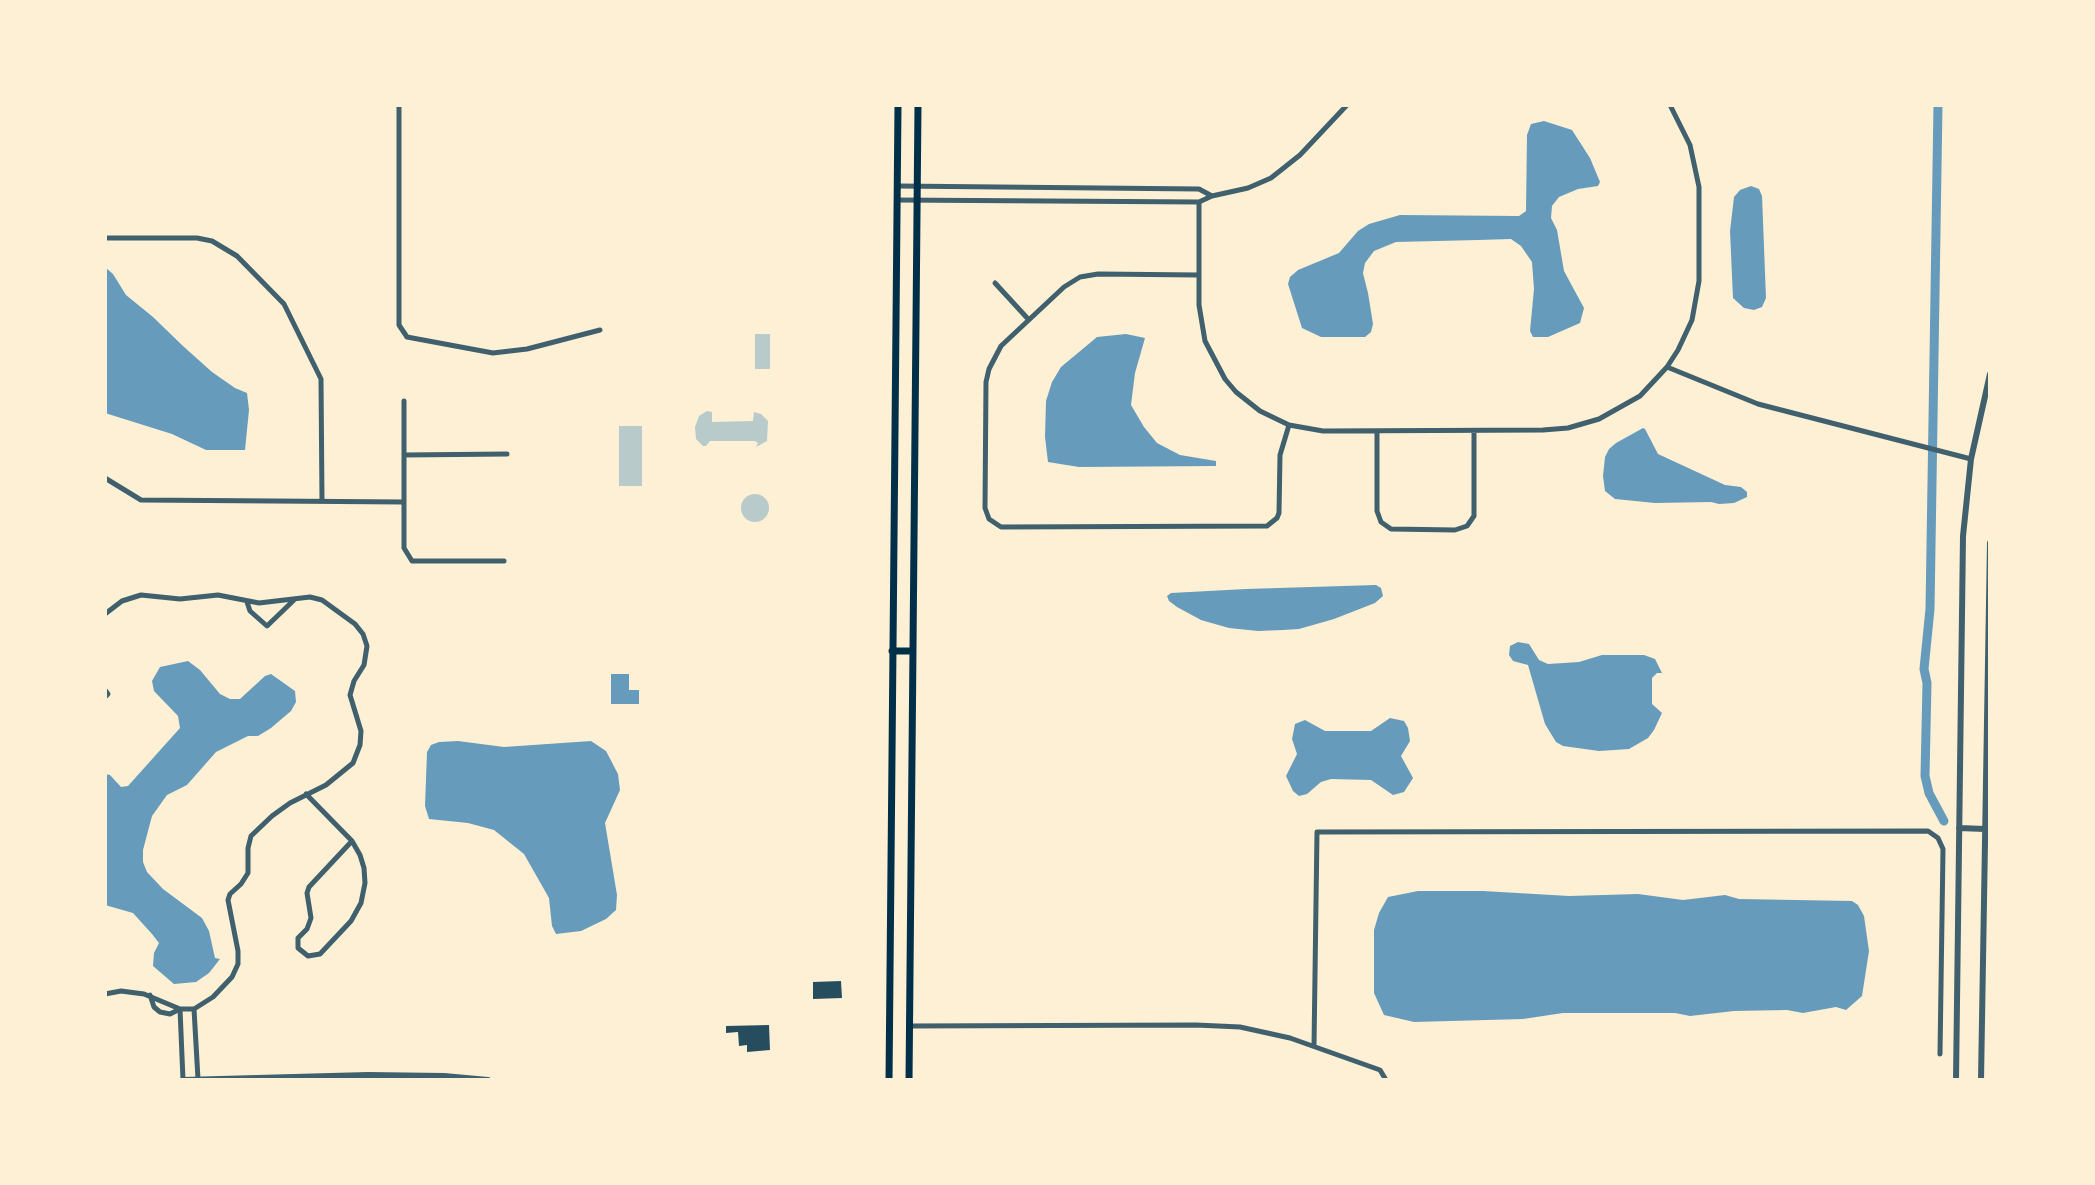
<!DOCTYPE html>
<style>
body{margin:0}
#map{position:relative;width:2095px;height:1185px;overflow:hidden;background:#fdf0d5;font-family:Lato,sans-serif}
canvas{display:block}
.frame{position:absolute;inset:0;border:107px solid #fdf0d5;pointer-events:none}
</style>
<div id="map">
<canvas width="2095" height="1185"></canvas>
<div class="frame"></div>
</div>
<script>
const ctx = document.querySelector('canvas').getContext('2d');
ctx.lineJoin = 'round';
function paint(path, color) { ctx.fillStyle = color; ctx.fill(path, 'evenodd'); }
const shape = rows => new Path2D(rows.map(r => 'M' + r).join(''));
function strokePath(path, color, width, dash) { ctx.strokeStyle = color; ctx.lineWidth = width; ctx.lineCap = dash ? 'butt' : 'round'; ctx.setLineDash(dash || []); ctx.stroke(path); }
const green = shape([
 [755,334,770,334,770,369,755,369],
 [707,411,712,412,712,422,753,421,754,412,761,414,768,421,767,441,756,447,758,443,755,441,710,441,706,446,703,446,696,439,695,427,699,416],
 [619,426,642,426,642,486,619,486],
 '741 508a14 14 0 1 1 28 0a14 14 0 1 1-28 0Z'
]);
const water = shape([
 [1544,121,1572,130,1590,158,1600,182,1598,186,1578,189,1559,197,1552,206,1551,218,1557,230,1564,271,1584,308,1580,323,1548,337,1533,337,1530,331,1534,289,1532,262,1521,246,1511,239,1478,240,1396,242,1374,251,1365,263,1363,273,1368,293,1373,324,1371,332,1365,337,1321,337,1302,328,1288,284,1290,277,1298,270,1339,253,1358,231,1369,224,1400,215,1519,216,1526,211,1527,135,1531,124],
 [1751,186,1759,189,1762,196,1766,298,1762,307,1754,310,1744,308,1733,298,1730,231,1734,197,1740,190],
 [105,267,113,274,126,295,153,317,183,346,212,372,235,388,247,393,249,410,245,450,206,450,172,434,105,413],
 [1126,334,1145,338,1135,373,1131,405,1144,427,1157,443,1180,455,1216,461,1216,466,1079,467,1048,462,1045,437,1046,401,1052,382,1061,367,1097,337],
 [1643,428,1645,429,1658,454,1725,485,1741,487,1747,492,1747,497,1734,503,1719,504,1711,502,1655,503,1615,499,1605,491,1603,476,1605,457,1609,449,1616,443],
 [1376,585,1381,588,1383,596,1375,603,1334,619,1299,629,1283,630,1258,631,1229,628,1201,620,1177,607,1169,601,1167,596,1171,593,1246,589],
 [1518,642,1529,644,1539,660,1548,664,1579,662,1602,655,1644,655,1655,659,1662,673,1657,673,1652,678,1652,704,1662,713,1654,730,1648,738,1629,749,1599,751,1563,746,1556,742,1545,724,1528,665,1513,661,1509,655,1510,646],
 [188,661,200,670,220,694,230,699,240,699,265,676,271,674,295,691,296,702,291,711,271,728,258,736,248,736,216,752,187,785,167,795,152,816,143,850,143,862,147,872,163,889,202,918,209,931,215,958,220,959,209,973,196,982,174,984,153,966,154,953,159,943,152,934,133,913,105,905,105,774,110,775,121,787,128,786,180,728,178,716,154,691,152,681,160,667],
 [611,674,629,674,629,690,639,690,639,704,611,704],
 [1390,718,1404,721,1408,728,1410,741,1401,756,1413,778,1404,792,1393,795,1371,780,1331,779,1321,782,1307,794,1299,796,1293,791,1286,776,1297,754,1292,739,1295,724,1305,720,1325,731,1371,731],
 [458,741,504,747,591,741,606,751,618,774,620,790,605,823,617,895,616,910,606,919,581,931,556,934,552,926,549,898,524,854,494,830,468,823,429,819,425,806,427,752,431,745,439,742],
 [1418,891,1483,891,1569,896,1638,894,1683,900,1725,895,1739,899,1852,901,1858,905,1864,916,1869,951,1862,996,1846,1010,1836,1007,1803,1013,1787,1010,1734,1011,1690,1016,1675,1013,1563,1013,1523,1019,1414,1022,1384,1015,1374,993,1374,930,1379,913,1388,897]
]);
const canal = shape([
 [1938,105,1930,609,1924,669,1927,683,1925,776,1929,793,1944,821]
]);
const building = shape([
 [841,981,842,998,813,999,813,982],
 [769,1025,770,1050,747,1052,747,1045,739,1046,738,1032,726,1033,726,1026]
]);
const minor = shape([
 [399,105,399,325,407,337,493,353,527,349,600,330],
 [898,186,1199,189,1212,196],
 [897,200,1199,202,1212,196,1248,188,1271,178,1300,155,1347,105],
 [1199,202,1199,305,1205,341,1225,379,1236,392,1260,411,1289,425,1323,431,1543,430,1568,428,1599,419,1640,396,1667,367,1678,350,1692,320,1699,281,1699,187,1690,145,1670,105],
 [105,238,197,238,212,241,237,256,284,304,321,379,322,501],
 [1199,275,1098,274,1080,277,1064,287,1001,346,989,369,986,382,985,508,989,519,1001,527,1267,526,1277,518,1279,513,1280,455,1289,425],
 [995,283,1029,320],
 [1667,367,1758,404,1971,459],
 [404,401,404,502],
 [1377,431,1377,511,1381,522,1391,529,1455,530,1467,526,1474,516,1474,431],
 [404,455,507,454],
 [105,478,141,500,404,502,404,548,412,561,504,561],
 [247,602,250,611,267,626,294,600],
 [105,614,122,601,141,595,180,599,218,595,259,603,310,597,322,600,355,624,363,634,367,646,364,665,354,681,350,695,361,731,360,745,353,763,326,785,290,803,272,816,251,836,248,848,248,873,241,884,230,894,228,900,238,951,238,964,232,977,213,997,194,1009,180,1009,170,1014,160,1012,154,1007,150,995],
 [105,690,108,694,105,697],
 [306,794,352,841],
 [352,841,360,855,364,868,365,883,361,903,351,921,320,954,308,956,298,948,298,938,307,929,311,918,307,893,309,887,352,841],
 [105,994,121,991,144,994,180,1009],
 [180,1009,183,1080],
 [194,1009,198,1079],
 [910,1026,1196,1025,1240,1027,1290,1038,1380,1070,1386,1080],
 [1314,1046,1317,832,1928,831,1938,838,1943,849,1940,1054]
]);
const tertiary = shape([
 [1959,828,1985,829],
 [183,1080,368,1075,444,1076,488,1080],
 [1956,1080,1963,536,1971,459,1990,374],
 [1981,1080,1990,543]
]);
const secondary = shape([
 [892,651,913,651],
 [889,1080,898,105],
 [909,1080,918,105]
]);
paint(green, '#b9caca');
paint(water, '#669bbc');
strokePath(canal, '#669bbc', 9);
paint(building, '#264d5e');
strokePath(minor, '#3f606c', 5);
strokePath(tertiary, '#3f606c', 6);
strokePath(secondary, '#003049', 7);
</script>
